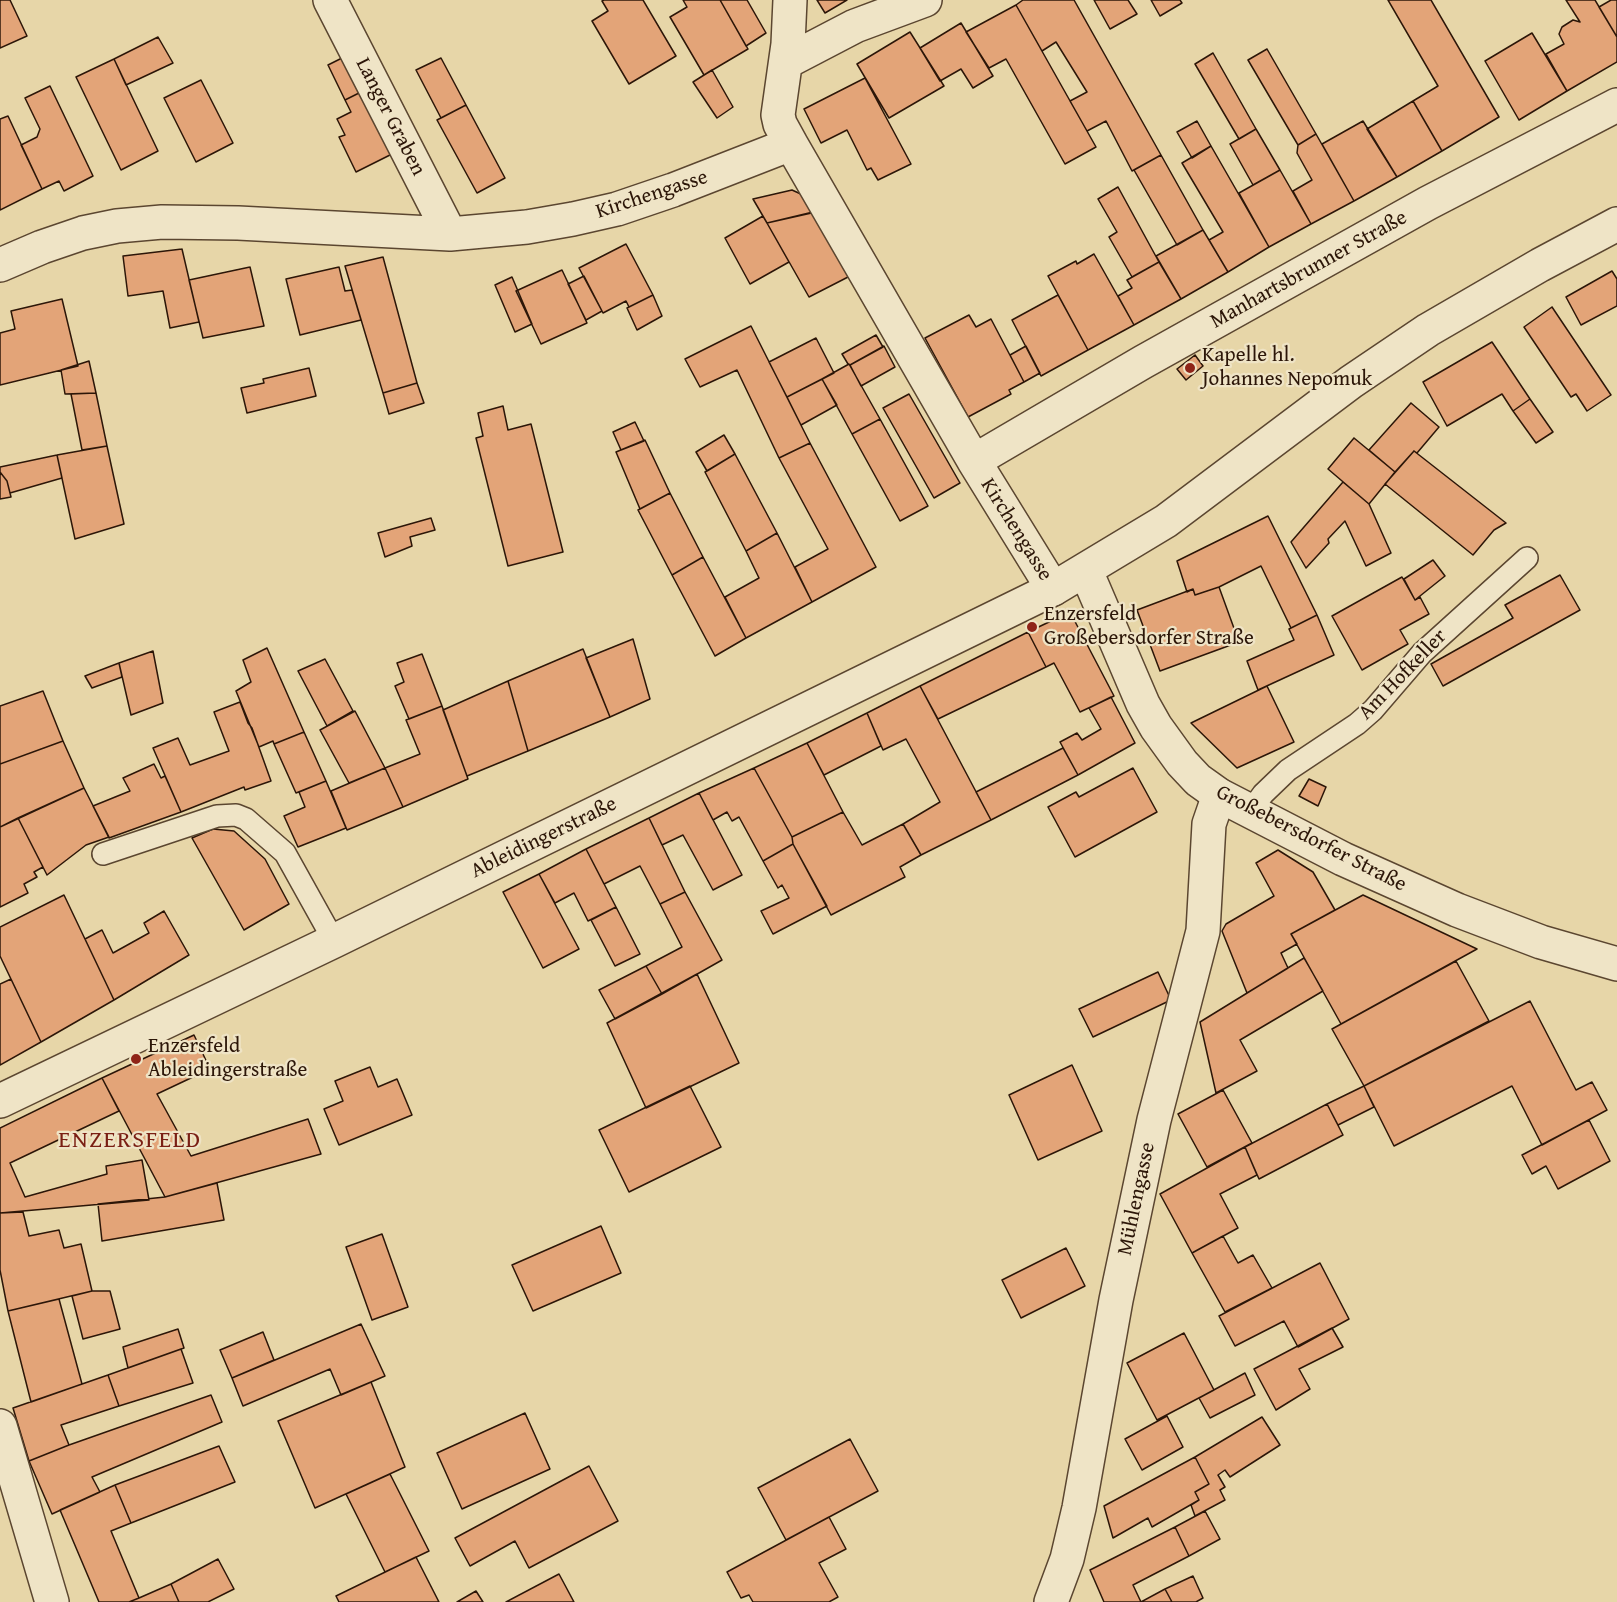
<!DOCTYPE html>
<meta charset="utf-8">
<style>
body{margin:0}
canvas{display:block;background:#e7d6a8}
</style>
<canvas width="1617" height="1602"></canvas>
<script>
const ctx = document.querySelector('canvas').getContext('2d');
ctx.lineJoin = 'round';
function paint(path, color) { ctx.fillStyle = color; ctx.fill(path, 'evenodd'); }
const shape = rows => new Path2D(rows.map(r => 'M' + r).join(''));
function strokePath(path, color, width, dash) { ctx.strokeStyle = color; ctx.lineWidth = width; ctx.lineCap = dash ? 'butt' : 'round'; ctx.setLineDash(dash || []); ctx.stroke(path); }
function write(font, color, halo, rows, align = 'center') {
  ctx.font = font + ' "Gentium Book Plus",serif'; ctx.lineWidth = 4.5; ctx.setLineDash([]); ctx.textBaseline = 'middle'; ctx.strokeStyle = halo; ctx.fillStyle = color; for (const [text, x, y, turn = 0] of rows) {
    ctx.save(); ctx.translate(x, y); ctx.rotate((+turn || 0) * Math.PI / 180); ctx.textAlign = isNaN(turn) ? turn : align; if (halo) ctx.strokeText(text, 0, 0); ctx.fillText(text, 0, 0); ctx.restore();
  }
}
const building = shape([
 [0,0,10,0,27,36,0,48,0,0],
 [604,0,643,0,676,56,629,84,592,21,608,11,602,1,604,0],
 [683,0,720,0,748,49,704,75,670,17,687,7,683,0],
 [720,0,747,0,766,33,746,46,720,0],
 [817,0,847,0,825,13,817,0],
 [1023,0,1074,0,1161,155,1132,171,1106,121,1087,131,1070,101,1087,92,1056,42,1042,51,1016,5,1023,0],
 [1094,0,1128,0,1137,14,1110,29,1094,0],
 [1151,0,1180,0,1182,3,1160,16,1151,0],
 [1388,0,1431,0,1499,117,1442,151,1413,101,1438,86,1388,0],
 [1566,0,1595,0,1617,37,1617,62,1567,91,1546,54,1564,44,1559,34,1562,27,1573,20,1580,22,1566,0],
 [1611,0,1617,0,1617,37,1599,7,1611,0],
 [1016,5,1096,147,1065,164,1006,59,989,68,966,32,1016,5],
 [961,23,993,76,973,88,961,69,940,81,920,48,961,23],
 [910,32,944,86,889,118,857,64,910,32],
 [1532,33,1567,91,1519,120,1485,61,1532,33],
 [158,37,173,63,126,85,114,59,158,37],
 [1267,49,1316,134,1298,145,1248,60,1267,49],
 [1213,53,1256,129,1239,139,1195,64,1213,53],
 [350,54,367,89,345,100,328,65,350,54],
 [441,58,466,105,441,118,416,70,441,58],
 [114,59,158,151,121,170,76,77,114,59],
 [712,70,733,107,717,118,693,82,712,70],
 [865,78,911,164,878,180,871,168,867,170,847,130,821,143,804,109,865,78],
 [201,80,233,143,196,162,164,98,201,80],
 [50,86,93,176,64,191,59,181,42,189,21,145,37,137,40,129,25,98,50,86],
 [367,89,398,151,356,172,339,137,345,135,337,119,351,112,345,100,367,89],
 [1413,101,1442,151,1397,177,1367,129,1413,101],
 [466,105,505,178,477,193,437,120,466,105],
 [8,116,42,189,0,210,0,119,8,116],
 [1197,121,1211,146,1192,158,1177,132,1197,121],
 [1363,121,1397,177,1354,201,1322,144,1363,121],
 [1256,129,1280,170,1253,185,1230,144,1256,129],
 [1316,134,1354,201,1311,224,1293,191,1312,180,1297,153,1298,145,1316,134],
 [1211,146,1269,247,1228,272,1209,240,1223,232,1182,163,1211,146],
 [1161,155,1203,230,1177,245,1134,170,1161,155],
 [1280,170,1311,224,1269,247,1239,193,1280,170],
 [1118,187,1159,262,1132,277,1109,237,1117,232,1098,199,1118,187],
 [792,190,803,195,813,212,767,223,753,199,792,190],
 [816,212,850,276,809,297,767,223,816,212],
 [763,216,789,262,750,284,725,238,763,216],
 [1203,230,1228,272,1181,299,1156,256,1203,230],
 [626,244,653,295,629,307,626,301,603,313,579,268,626,244],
 [182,249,199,322,170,328,163,291,128,296,123,256,182,249],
 [1094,254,1134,325,1088,350,1048,276,1076,261,1077,264,1094,254],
 [383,257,417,383,383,393,345,266,383,257],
 [1159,262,1181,299,1134,325,1118,296,1132,288,1127,280,1159,262],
 [250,267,264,326,203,338,189,280,250,267],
 [339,267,345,291,352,290,361,320,300,335,286,279,339,267],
 [562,270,587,323,541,344,516,291,562,270],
 [1612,271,1617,279,1617,306,1581,325,1566,297,1612,271],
 [584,276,602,311,586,320,568,284,584,276],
 [512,277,532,324,515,332,495,285,512,277],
 [653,295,662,316,637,330,627,308,653,295],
 [1058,295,1088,350,1041,376,1012,320,1058,295],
 [62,299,78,366,0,385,0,333,15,329,11,311,62,299],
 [1552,307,1611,395,1587,411,1576,394,1571,397,1524,327,1552,307],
 [969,315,976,327,991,319,1024,382,1009,390,1011,394,968,417,925,338,969,315],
 [751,326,810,443,779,458,737,370,700,387,685,359,751,326],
 [876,335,883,347,850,365,848,364,842,354,876,335],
 [816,338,834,373,787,397,769,362,816,338],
 [1492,342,1530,399,1513,411,1502,394,1447,426,1423,382,1492,342],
 [884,346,895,367,861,386,850,365,884,346],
 [1026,346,1040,373,1024,382,1010,355,1026,346],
 [1195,355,1203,366,1186,380,1177,369,1195,355],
 [89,361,96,393,65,394,61,370,89,361],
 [849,364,880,419,852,434,822,379,849,364],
 [309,368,316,396,247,413,241,388,264,383,263,379,309,368],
 [822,379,837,405,801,425,787,397,822,379],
 [417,383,424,403,389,414,383,393,417,383],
 [96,393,107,446,82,450,71,394,96,393],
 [909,394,960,483,934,498,883,408,909,394],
 [1530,399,1553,432,1536,443,1513,411,1530,399],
 [1411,403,1439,427,1417,453,1414,451,1395,472,1369,450,1411,403],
 [503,406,508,430,531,424,563,552,508,566,476,438,483,436,478,413,503,406],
 [880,419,928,506,900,521,852,434,880,419],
 [635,422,644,441,621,450,613,432,635,422],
 [724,435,735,454,707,471,696,452,724,435],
 [1354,438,1395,472,1369,504,1328,469,1354,438],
 [645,440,670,493,640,509,616,452,645,440],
 [810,443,876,567,812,602,795,567,828,549,779,458,810,443],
 [107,446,124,524,75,539,57,455,107,446],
 [1414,451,1506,523,1494,530,1473,555,1385,484,1414,451],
 [735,454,777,533,746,551,705,472,735,454],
 [57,455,62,478,10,493,7,481,0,472,0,467,57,455],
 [0,472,7,481,11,497,0,499,0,472],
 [1343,482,1369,504,1391,553,1366,566,1345,521,1328,539,1329,543,1306,568,1291,542,1343,482],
 [670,493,703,557,672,575,638,510,670,493],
 [1268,516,1317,615,1291,628,1261,566,1219,587,1195,595,1193,589,1187,592,1177,561,1268,516],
 [431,518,435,530,410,537,412,546,385,557,378,533,431,518],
 [777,533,812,602,746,638,725,597,759,578,746,551,777,533],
 [703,557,746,638,715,656,672,575,703,557],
 [1433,560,1445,576,1415,600,1404,579,1433,560],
 [1560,575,1580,610,1443,686,1431,664,1513,618,1505,605,1560,575],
 [1402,577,1415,600,1420,597,1429,614,1400,630,1408,644,1362,670,1332,616,1402,577],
 [1219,587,1239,642,1160,671,1137,610,1193,589,1195,595,1219,587],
 [1070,612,1114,696,1080,712,1054,663,1046,667,1028,632,1070,612],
 [1317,615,1334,655,1258,690,1247,661,1294,640,1289,629,1317,615],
 [1028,632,1046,667,938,719,920,686,1028,632],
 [633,639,650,699,610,717,586,658,633,639],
 [267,648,304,732,274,744,273,741,259,747,236,691,251,682,243,660,267,648],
 [583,649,610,717,528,751,508,681,583,649],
 [153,651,163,703,131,715,119,663,153,651],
 [422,654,442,706,409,719,395,686,404,682,397,663,422,654],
 [325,659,353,711,327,726,298,671,325,659],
 [119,663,122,677,92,688,85,676,119,663],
 [508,681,528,751,467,776,443,710,508,681],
 [920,686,991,820,921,855,903,824,940,802,906,739,883,750,867,713,920,686],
 [1267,686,1294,742,1237,768,1191,723,1267,686],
 [43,691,63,741,0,764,0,706,43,691],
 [1111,697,1135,743,1078,775,1060,742,1077,733,1082,740,1101,729,1089,708,1111,697],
 [240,702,248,723,252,728,271,781,245,790,244,787,181,812,153,748,178,738,190,765,229,751,214,712,240,702],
 [442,706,468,779,403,807,385,768,420,754,406,720,442,706],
 [355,711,385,768,349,783,320,730,355,711],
 [867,713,881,746,824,775,807,743,867,713],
 [304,732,326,781,296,793,274,744,304,732],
 [63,741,84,788,0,827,0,764,63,741],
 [807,743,843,812,792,837,754,768,807,743],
 [1063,748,1078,775,991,820,976,792,1063,748],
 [154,764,161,778,165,776,181,812,109,838,93,806,130,791,123,778,154,764],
 [385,768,403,807,347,830,331,791,385,768],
 [754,768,792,837,793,844,763,861,739,817,732,821,727,812,713,820,699,793,754,768],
 [1133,768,1157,812,1075,857,1048,807,1076,792,1079,797,1133,768],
 [1309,779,1326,787,1318,806,1299,796,1309,779],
 [326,781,346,828,298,847,284,816,305,807,299,792,326,781],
 [84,788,109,837,86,845,47,875,18,818,84,788],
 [699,793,742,875,713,890,683,835,662,845,649,818,699,793],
 [843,812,862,845,903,824,921,855,900,867,905,877,831,915,793,844,792,837,843,812],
 [18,818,43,867,34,872,37,877,24,884,28,893,0,907,0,827,18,818],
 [649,818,685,892,660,904,640,866,604,884,586,849,649,818],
 [213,829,234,831,265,859,289,904,244,930,192,838,213,829],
 [793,844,827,906,773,934,761,911,789,898,782,885,778,888,763,861,793,844],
 [586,849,616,907,588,921,574,893,555,903,539,874,586,849],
 [1278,850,1313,872,1335,910,1291,934,1297,944,1281,953,1288,968,1247,993,1222,931,1226,924,1274,896,1256,863,1278,850],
 [539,874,579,949,543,968,503,892,539,874],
 [685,892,722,960,662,994,646,966,682,947,660,904,685,892],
 [64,895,114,1000,41,1042,0,956,0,927,64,895],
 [1363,895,1477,949,1341,1024,1291,934,1363,895],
 [616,907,640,954,615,966,591,920,616,907],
 [164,911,189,955,114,1000,85,939,102,930,113,953,149,933,144,923,164,911],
 [1304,958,1323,991,1240,1040,1257,1071,1216,1093,1200,1022,1304,958],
 [1456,961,1489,1021,1364,1086,1332,1029,1456,961],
 [646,966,662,994,615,1019,599,990,646,966],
 [1158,972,1171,1000,1093,1037,1079,1009,1158,972],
 [697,974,739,1063,646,1108,607,1023,697,974],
 [11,979,41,1042,0,1065,0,984,11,979],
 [1530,1001,1576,1090,1592,1082,1607,1110,1542,1145,1512,1086,1394,1146,1364,1086,1530,1001],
 [194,1035,210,1069,157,1094,191,1156,308,1119,321,1154,165,1197,102,1078,194,1035],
 [1072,1065,1102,1131,1038,1160,1009,1095,1072,1065],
 [370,1067,378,1087,397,1079,412,1115,339,1145,324,1109,343,1101,335,1081,370,1067],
 [102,1078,119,1111,10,1163,25,1197,107,1174,106,1166,142,1160,149,1200,0,1213,0,1128,102,1078],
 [690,1086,721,1147,629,1192,599,1130,690,1086],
 [1364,1086,1374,1107,1338,1125,1327,1104,1364,1086],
 [1223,1090,1252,1143,1207,1167,1178,1114,1223,1090],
 [1327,1104,1343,1135,1259,1179,1245,1147,1327,1104],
 [1589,1120,1610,1161,1558,1189,1546,1166,1532,1174,1522,1155,1589,1120],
 [1245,1147,1257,1175,1220,1194,1238,1228,1192,1253,1160,1194,1245,1147],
 [217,1183,224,1220,102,1241,98,1204,165,1197,217,1183],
 [23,1212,29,1236,59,1230,64,1248,81,1244,92,1291,8,1311,0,1270,0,1213,23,1212],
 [601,1226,621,1273,533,1311,512,1265,601,1226],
 [382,1234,408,1307,372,1320,346,1247,382,1234],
 [1223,1236,1238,1263,1253,1255,1272,1288,1225,1312,1192,1253,1223,1236],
 [1066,1248,1085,1286,1021,1318,1002,1280,1066,1248],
 [1320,1263,1349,1319,1298,1347,1284,1321,1235,1346,1219,1316,1320,1263],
 [92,1291,110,1291,120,1329,83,1339,72,1296,92,1291],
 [59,1299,82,1384,31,1402,8,1311,59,1299],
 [361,1324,385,1376,341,1395,330,1369,243,1406,232,1378,361,1324],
 [1332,1328,1343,1347,1299,1369,1310,1389,1276,1410,1254,1369,1332,1328],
 [178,1329,184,1348,128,1368,123,1347,178,1329],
 [263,1332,274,1360,232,1378,220,1350,263,1332],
 [1184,1333,1214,1390,1157,1420,1127,1363,1184,1333],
 [181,1349,193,1383,119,1406,108,1375,181,1349],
 [1245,1373,1255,1395,1210,1418,1199,1398,1245,1373],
 [108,1375,119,1406,61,1425,69,1445,29,1461,13,1408,108,1375],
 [371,1382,405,1467,315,1508,278,1421,371,1382],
 [211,1395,222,1422,92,1477,100,1492,52,1514,29,1461,69,1445,211,1395],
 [525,1413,550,1469,462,1509,437,1453,525,1413],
 [1167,1416,1183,1447,1142,1470,1125,1439,1167,1416],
 [1262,1417,1280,1445,1230,1477,1225,1470,1218,1475,1225,1487,1220,1490,1225,1500,1195,1516,1191,1505,1199,1500,1195,1492,1209,1484,1195,1457,1262,1417],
 [850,1439,878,1491,786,1540,758,1488,850,1439],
 [219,1446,235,1482,131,1523,115,1485,219,1446],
 [1195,1457,1209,1484,1195,1492,1199,1500,1152,1527,1148,1518,1113,1538,1104,1506,1195,1457],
 [589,1466,618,1521,529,1568,515,1541,470,1566,455,1538,589,1466],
 [390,1474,429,1551,385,1572,346,1494,390,1474],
 [115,1485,131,1523,111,1531,139,1598,129,1602,99,1602,60,1510,115,1485],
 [1205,1511,1220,1539,1189,1556,1175,1527,1205,1511],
 [829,1517,846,1549,819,1563,838,1597,829,1602,753,1602,749,1595,741,1598,727,1572,829,1517],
 [1175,1527,1189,1556,1133,1585,1141,1602,1104,1602,1090,1570,1175,1527],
 [416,1557,439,1602,339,1602,336,1596,416,1557],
 [218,1559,234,1589,208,1602,179,1602,171,1584,218,1559],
 [559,1574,574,1602,506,1602,559,1574],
 [1193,1576,1203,1598,1196,1602,1172,1602,1165,1589,1193,1576],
 [171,1584,179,1602,129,1602,139,1598,171,1584],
 [1165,1589,1172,1602,1140,1602,1141,1602,1165,1589],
 [476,1591,483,1602,457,1602,476,1591]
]);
const service = shape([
 [1249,813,1263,794,1288,770,1357,724,1373,710,1422,653,1527,558],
 [103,854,217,816,236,815,246,819,285,853,334,941]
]);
const minor = shape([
 [330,0,450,234],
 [790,0,788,44,778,115,780,124,791,144],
 [786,62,855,26,925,0],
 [0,265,42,247,83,233,117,226,162,222,238,223,450,234,527,227,573,219,617,209,673,190,791,144,974,461,1053,589],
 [974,461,1143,362,1428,203,1617,105],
 [1051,1602,1067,1559,1079,1508,1116,1300,1154,1120,1203,931,1209,824,1219,795]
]);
const tertiary = shape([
 [1086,571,1143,704,1156,727,1182,763,1198,780,1219,795,1343,859,1457,910,1541,942,1617,964],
 [0,1101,334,941,1053,589,1166,521,1351,382,1428,330,1540,265,1617,224],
 [0,1426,52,1602]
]);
const markers = [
 [1190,368,6,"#8f2418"],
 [1032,627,6,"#8f2418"],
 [136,1059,6,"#8f2418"]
];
const streetNames = [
 ["Langer Graben",390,117,63],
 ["Kirchengasse",652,195,-18],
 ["Manhartsbrunner Straße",1309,270,-29],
 ["Kirchengasse",1016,530,58],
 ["Am Hofkeller",1403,675,-46],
 ["Ableidingerstraße",544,838,-26],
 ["Großebersdorfer Straße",1311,839,27],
 ["Mühlengasse",1137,1199,-78]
];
const poiNames = [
 ["Kapelle hl.",1202,356],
 ["Johannes Nepomuk",1202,380],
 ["Enzersfeld",1044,615],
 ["Großebersdorfer Straße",1044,639],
 ["Enzersfeld",148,1047],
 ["Ableidingerstraße",148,1071]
];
const quarterNames = [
 ["ENZERSFELD",130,1141]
];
paint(building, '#e3a478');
strokePath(building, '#2c1608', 1.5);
strokePath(service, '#5b4630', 24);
strokePath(minor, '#5b4630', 36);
strokePath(tertiary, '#5b4630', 36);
strokePath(service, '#efe4c6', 21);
strokePath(minor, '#efe4c6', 33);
strokePath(tertiary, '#efe4c6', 33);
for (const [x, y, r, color] of markers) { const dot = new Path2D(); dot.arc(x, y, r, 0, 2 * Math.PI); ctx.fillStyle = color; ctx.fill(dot); strokePath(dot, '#efe4c6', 2); }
write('21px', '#2c1608', '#efe4c6', streetNames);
write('21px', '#2c1608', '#efe4c6', poiNames, 'left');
ctx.letterSpacing = '1.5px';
write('24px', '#7a1f14', '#efe4c6', quarterNames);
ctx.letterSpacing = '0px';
</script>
